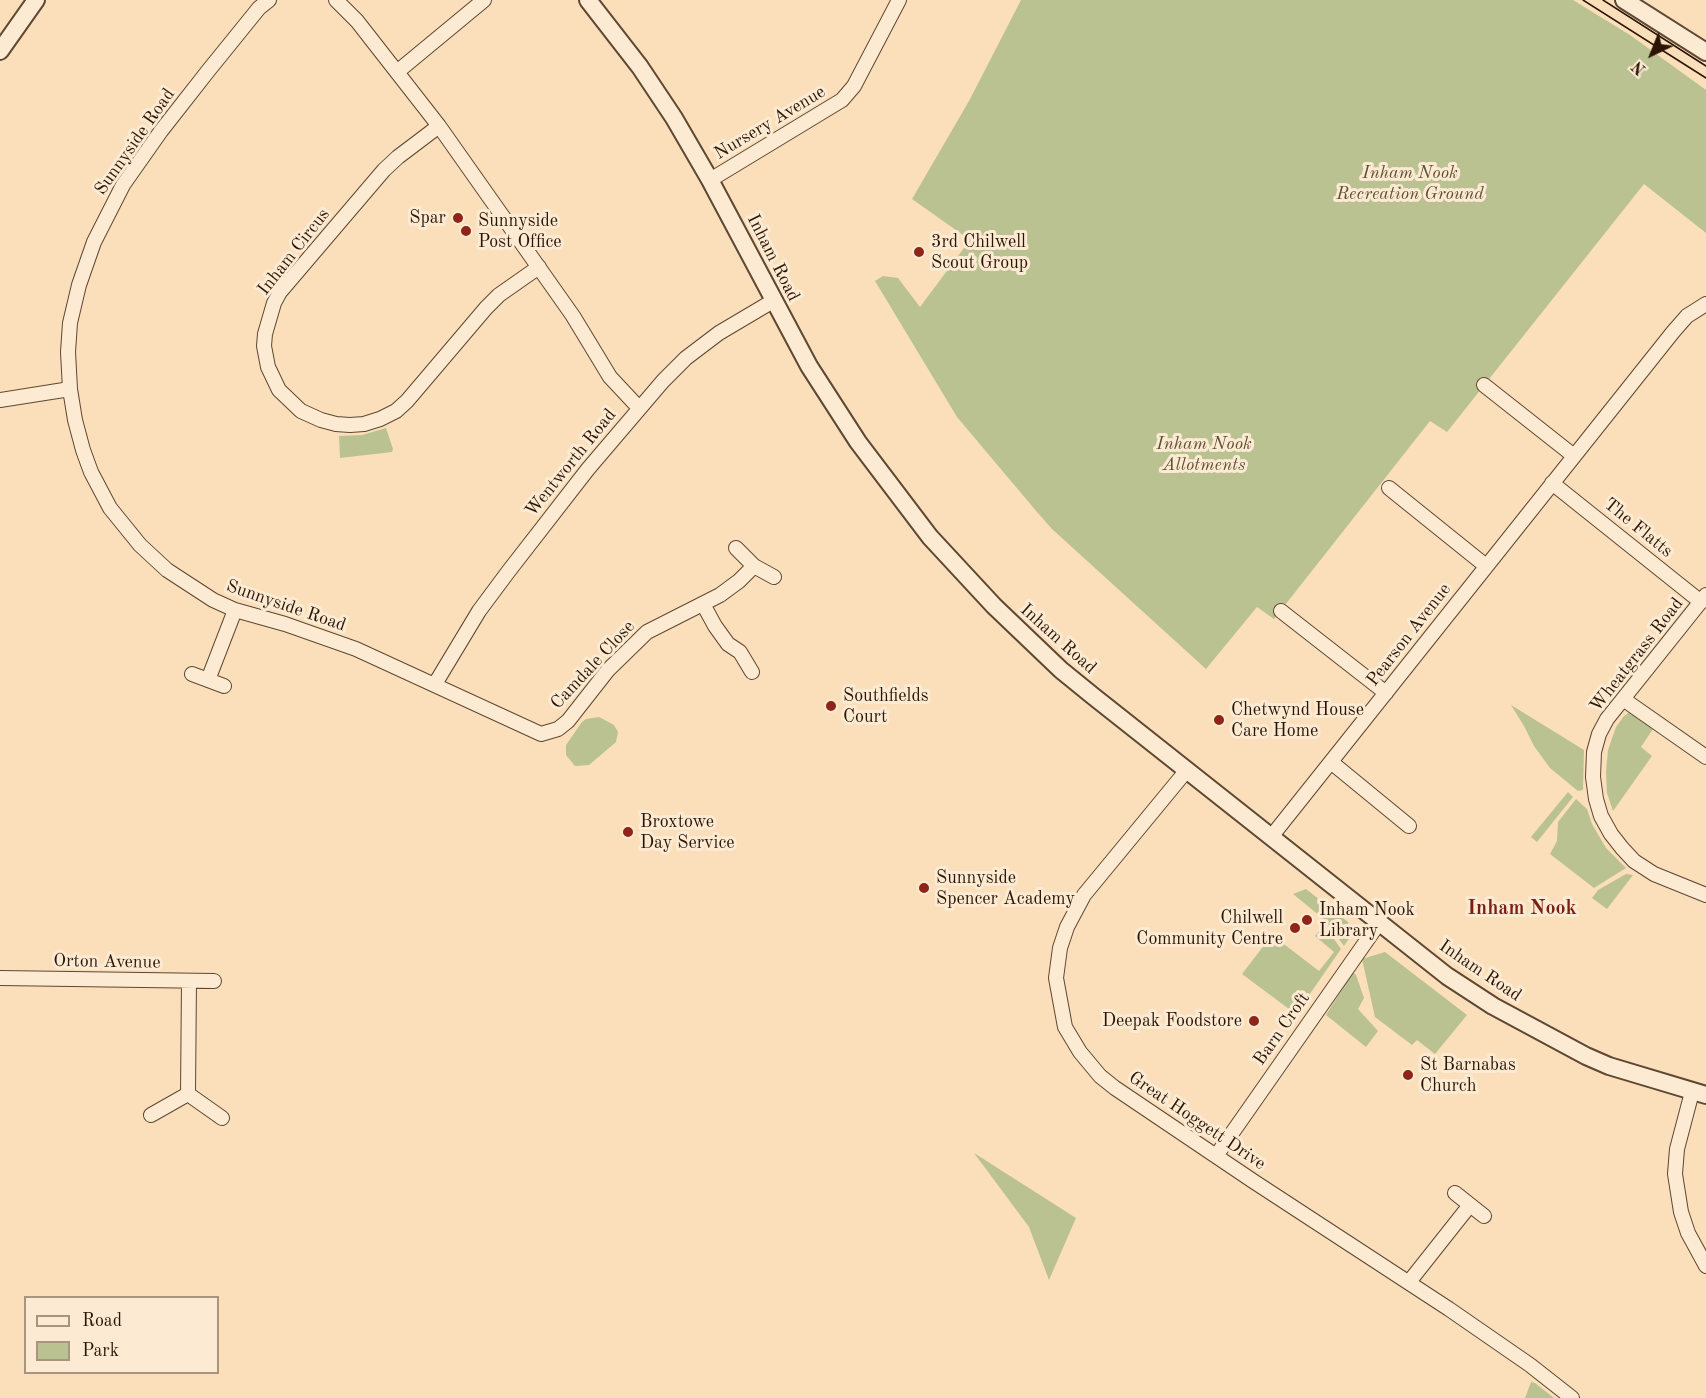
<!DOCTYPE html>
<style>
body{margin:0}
#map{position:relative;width:1706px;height:1398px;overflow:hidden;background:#fadfba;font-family:"Old Standard TT",serif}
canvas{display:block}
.legend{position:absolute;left:24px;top:1296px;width:195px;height:78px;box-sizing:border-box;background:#fcead2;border:2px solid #a8947f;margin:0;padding:8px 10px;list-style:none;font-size:18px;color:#2b1403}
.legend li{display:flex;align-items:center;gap:12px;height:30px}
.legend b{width:30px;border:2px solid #a8947f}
.north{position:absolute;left:1622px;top:24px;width:60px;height:60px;-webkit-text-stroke:4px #fcead2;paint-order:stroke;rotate:223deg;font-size:16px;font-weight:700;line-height:24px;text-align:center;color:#2b1403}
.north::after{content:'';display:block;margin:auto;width:21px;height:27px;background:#2b1403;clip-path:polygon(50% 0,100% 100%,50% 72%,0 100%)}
</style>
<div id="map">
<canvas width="1706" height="1398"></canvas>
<ul class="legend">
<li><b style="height:8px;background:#fcead2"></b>Road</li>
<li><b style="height:16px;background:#bbc292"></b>Park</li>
</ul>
<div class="north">N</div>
</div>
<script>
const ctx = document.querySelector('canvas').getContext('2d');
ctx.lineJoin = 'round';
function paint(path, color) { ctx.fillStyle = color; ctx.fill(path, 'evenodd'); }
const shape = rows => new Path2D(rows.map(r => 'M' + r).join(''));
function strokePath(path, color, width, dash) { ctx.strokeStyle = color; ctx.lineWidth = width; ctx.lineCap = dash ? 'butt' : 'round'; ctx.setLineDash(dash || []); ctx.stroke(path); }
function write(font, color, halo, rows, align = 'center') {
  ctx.font = font + ' "Old Standard TT",serif'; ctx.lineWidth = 6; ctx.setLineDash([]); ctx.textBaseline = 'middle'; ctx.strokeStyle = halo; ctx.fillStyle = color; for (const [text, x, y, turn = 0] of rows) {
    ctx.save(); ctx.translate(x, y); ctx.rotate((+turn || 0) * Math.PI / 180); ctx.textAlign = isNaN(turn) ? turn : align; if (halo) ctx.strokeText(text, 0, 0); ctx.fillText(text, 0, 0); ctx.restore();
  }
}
const green = shape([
 [1021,0,1573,0,1630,35,1706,90,1706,233,1644,184,1447,432,1430,421,1274,619,1257,607,1206,669,1052,529,1037,512,957,417,875,281,883,276,898,278,920,307,970,240,912,199,969,101],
 [386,428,393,449,392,452,340,458,339,436,362,435],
 [1511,705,1584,750,1583,790,1578,791,1550,768,1534,746,1524,726],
 [1631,711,1652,724,1653,729,1641,747,1652,756,1613,811,1607,793,1606,772,1608,750,1616,727,1624,716],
 [599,717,614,725,618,732,616,742,589,765,575,766,566,755,566,745,582,722,586,719],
 [1568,792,1573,797,1537,842,1531,837],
 [1576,799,1587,809,1592,824,1606,848,1626,868,1594,888,1550,854,1557,841,1558,822],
 [1626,874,1633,875,1607,909,1592,898,1598,890],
 [1306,889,1348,922,1350,937,1344,946,1325,920,1293,894],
 [1324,925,1341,949,1298,1011,1289,1009,1242,974,1272,935,1319,971,1334,952,1315,936],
 [1385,952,1467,1015,1435,1054,1417,1040,1412,1045,1375,1017,1362,959],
 [1353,972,1356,975,1364,998,1358,1009,1378,1031,1366,1047,1326,1015],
 [974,1153,1076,1218,1049,1280,1029,1227],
 [1531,1382,1535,1383,1554,1398,1525,1398]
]);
const minor = shape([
 [269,0,259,8,208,71,161,131,123,185,94,242,79,285,70,323,68,352,70,389,75,420,83,450,91,472,110,508,140,545,167,570,213,600,235,610,285,624,356,649,541,734,558,729,568,721,608,670,647,632,720,595,739,581,754,566],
 [336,0,357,21,439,126,573,316,610,377,639,408],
 [397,72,484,0],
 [439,126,398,157,384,170,280,292,274,303,265,334,264,346,268,367,279,390,301,411,321,420,336,424,350,425,364,424,380,419,396,411,407,401,486,308,499,295,539,267],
 [710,180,842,100,854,86,899,0],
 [1484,385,1574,456],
 [0,400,70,389],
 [1552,483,1701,602],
 [1389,488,1486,566],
 [736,548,754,566,774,577],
 [1706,595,1607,719,1599,734,1594,752,1593,777,1596,799,1601,816,1611,834,1622,848,1634,861,1654,874,1706,895],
 [703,604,715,626,728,644,740,652,752,672],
 [1281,611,1386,693],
 [192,674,224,686],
 [208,680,235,610],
 [435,684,479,611,508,572,588,469,663,381,686,358,719,333,773,301],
 [1623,699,1706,757],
 [1331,762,1409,826],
 [1187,770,1084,895,1067,927,1060,948,1056,978,1065,1027,1080,1052,1100,1076,1115,1088,1253,1181,1449,1309,1530,1365,1572,1398],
 [1271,837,1673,332,1687,316,1706,304],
 [0,978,214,981],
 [1692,1092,1677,1149,1675,1174,1681,1212,1688,1233,1706,1266],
 [188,1094,189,981],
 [188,1094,222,1118],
 [151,1115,188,1094],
 [1216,1156,1379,923],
 [1455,1193,1484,1216],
 [1409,1282,1470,1205]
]);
const tertiary = shape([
 [588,0,640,67,674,118,710,180,809,366,858,442,930,537,994,606,1061,670,1093,696,1447,976,1493,1006,1586,1056,1609,1066,1706,1095],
 [1624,0,1706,52],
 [0,51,36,0]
]);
const tram = shape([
 [1583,0,1706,78],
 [1603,0,1706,66]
]);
const markers = [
 [458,218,6,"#8f2418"],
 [466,231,6,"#8f2418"],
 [919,252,6,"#8f2418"],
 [831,706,6,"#8f2418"],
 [1219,720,6,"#8f2418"],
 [628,832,6,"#8f2418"],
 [924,888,6,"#8f2418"],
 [1307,920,6,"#8f2418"],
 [1295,928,6,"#8f2418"],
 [1254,1021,6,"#8f2418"],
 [1408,1075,6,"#8f2418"]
];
const streetNames = [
 ["Nursery Avenue",770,123,-31],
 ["Sunnyside Road",135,142,-55],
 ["Inham Circus",294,252,-52],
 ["Inham Road",773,258,63],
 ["Wentworth Road",571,463,-51],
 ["The Flatts",1638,528,39],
 ["Sunnyside Road",286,606,19],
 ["Pearson Avenue",1409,635,-52],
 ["Inham Road",1058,639,42],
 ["Wheatgrass Road",1637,655,-52],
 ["Camdale Close",593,665,-47],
 ["Orton Avenue",107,962,1],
 ["Inham Road",1480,971,34],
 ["Barn Croft",1282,1029,-55],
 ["Great Hoggett Drive",1197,1121,34]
];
const parkNames = [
 ["Inham Nook",1410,173],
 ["Recreation Ground",1410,194],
 ["Inham Nook",1204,444],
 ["Allotments",1204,465]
];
const poiNames = [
 ["Spar",446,218,"right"],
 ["Sunnyside",478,221],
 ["Post Office",478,242],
 ["3rd Chilwell",931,242],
 ["Scout Group",931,263],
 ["Southfields",843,696],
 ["Court",843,717],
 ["Chetwynd House",1231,710],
 ["Care Home",1231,731],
 ["Broxtowe",640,822],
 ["Day Service",640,843],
 ["Sunnyside",936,878],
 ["Spencer Academy",936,899],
 ["Inham Nook",1319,910],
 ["Library",1319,931],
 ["Chilwell",1283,918,"right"],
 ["Community Centre",1283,939,"right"],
 ["Deepak Foodstore",1242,1021,"right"],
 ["St Barnabas",1420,1065],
 ["Church",1420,1086]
];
const neighbourhoodNames = [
 ["Inham Nook",1522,909]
];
paint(green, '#bbc292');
strokePath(minor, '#5f4731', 16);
strokePath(tertiary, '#5f4731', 20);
strokePath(minor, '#fcead2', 14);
strokePath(tertiary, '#fcead2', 16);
strokePath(tram, '#2b1403', 1.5);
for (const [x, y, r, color] of markers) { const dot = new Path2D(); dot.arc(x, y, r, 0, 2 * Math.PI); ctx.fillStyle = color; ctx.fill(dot); strokePath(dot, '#fcead2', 2); }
write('18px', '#2b1403', '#fcead2', streetNames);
write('italic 18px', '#5d5135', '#fcead2', parkNames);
write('18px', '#2b1403', '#fcead2', poiNames, 'left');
write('bold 20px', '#7a1f14', '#fcead2', neighbourhoodNames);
</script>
